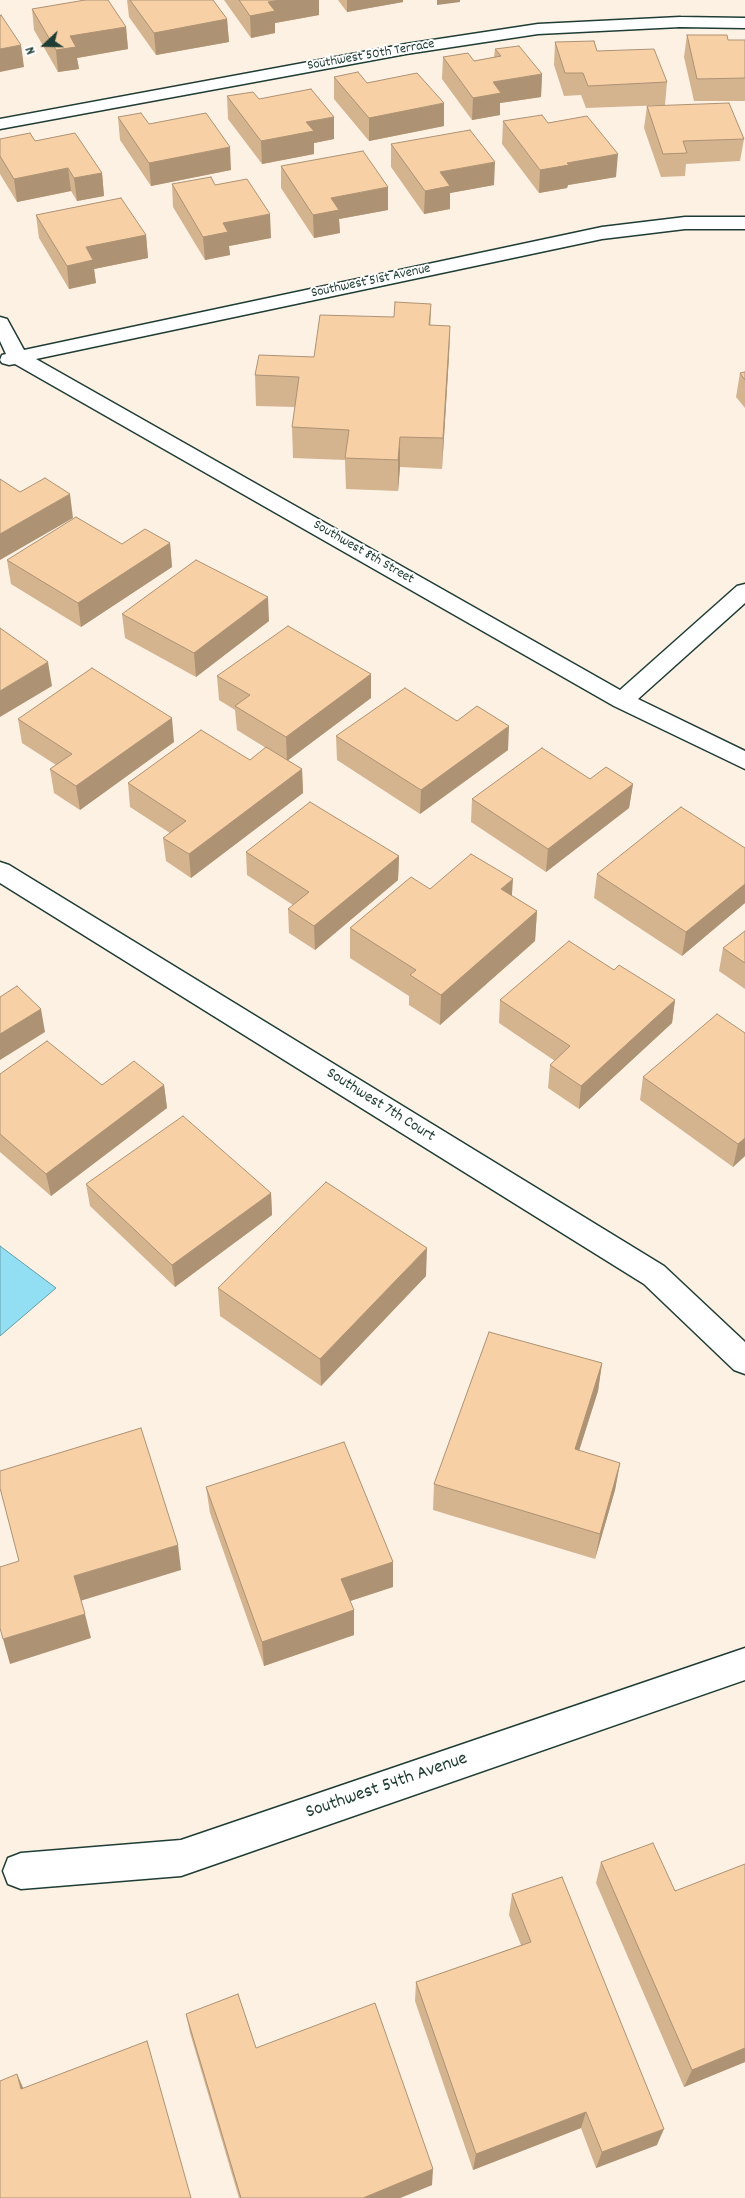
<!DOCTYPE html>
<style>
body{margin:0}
#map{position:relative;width:745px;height:2198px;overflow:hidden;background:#fdf1e4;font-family:Dekko,sans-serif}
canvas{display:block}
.north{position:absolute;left:20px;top:20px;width:50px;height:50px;-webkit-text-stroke:4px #fff;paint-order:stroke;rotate:249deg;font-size:14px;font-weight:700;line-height:20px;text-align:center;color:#1f3d34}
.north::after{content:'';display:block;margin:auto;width:18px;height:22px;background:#1f3d34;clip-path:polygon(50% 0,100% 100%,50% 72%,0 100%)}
</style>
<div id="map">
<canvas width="745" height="2198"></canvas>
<div class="north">N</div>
</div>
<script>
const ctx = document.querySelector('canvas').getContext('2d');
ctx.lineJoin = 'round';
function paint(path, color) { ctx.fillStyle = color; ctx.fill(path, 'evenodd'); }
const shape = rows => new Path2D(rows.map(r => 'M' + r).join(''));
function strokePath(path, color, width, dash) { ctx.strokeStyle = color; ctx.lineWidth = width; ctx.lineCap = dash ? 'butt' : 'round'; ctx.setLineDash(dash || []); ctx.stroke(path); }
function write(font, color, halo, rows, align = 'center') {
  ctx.font = font + ' Dekko,sans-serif'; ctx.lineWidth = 4; ctx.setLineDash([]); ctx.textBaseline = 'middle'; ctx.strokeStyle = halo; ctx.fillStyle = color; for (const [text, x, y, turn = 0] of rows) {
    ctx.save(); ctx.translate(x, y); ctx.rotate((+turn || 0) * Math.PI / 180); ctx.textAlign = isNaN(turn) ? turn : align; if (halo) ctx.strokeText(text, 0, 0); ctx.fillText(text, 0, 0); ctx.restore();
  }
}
const water = shape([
 [0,1246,56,1288,0,1336,0,1246]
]);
const street = shape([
 [680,17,745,18,745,28,680,27,538,34,406,54,0,129,0,119,406,44,538,24,680,17],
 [685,217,745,217,745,229,685,229,602,239,36,359,620,690,737,586,745,584,745,603,638,699,745,751,745,769,614,706,15,364,9,365,2,363,0,360,2,355,6,354,0,341,0,317,7,319,24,350,602,227,685,217],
 [0,862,9,865,664,1266,745,1342,745,1374,734,1370,644,1284,0,883,0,862],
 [745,1648,745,1680,181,1876,21,1889,8,1884,3,1871,8,1858,21,1853,181,1840,745,1648]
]);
const wall = shape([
 [127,0,213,0,227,19,229,42,156,55,129,17],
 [224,0,319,0,319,15,275,23,275,33,251,38],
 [338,0,403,0,403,2,347,12],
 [32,9,126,27,128,49,77,58,79,69,58,72,34,30],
 [687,35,728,40,745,40,745,101,694,101,684,57],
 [555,42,597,51,667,82,665,105,586,108,581,95,564,96,554,65],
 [495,49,542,74,541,97,500,103,500,115,472,120,442,79,443,57,474,61,494,57],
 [334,77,367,83,444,126,369,141,334,99],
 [227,96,259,99,334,139,314,143,314,154,262,164,228,119],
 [647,106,744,139,740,161,686,164,685,176,661,177,644,128],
 [118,117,149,124,231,170,151,186,120,140],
 [503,121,548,123,616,177,568,185,567,188,539,193,502,144],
 [0,139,35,141,102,173,104,196,77,201,71,191,17,202,0,174],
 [391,144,494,185,450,193,450,209,424,214,391,167],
 [281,166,388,210,339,219,340,233,314,238,281,188],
 [172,184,215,185,271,238,229,246,230,255,205,260,173,207],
 [36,215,146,235,148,258,94,269,96,283,69,289,39,238],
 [430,325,450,326,449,356,442,469,400,467,398,491,346,489,345,460,293,458,292,427,295,407,256,406,255,375,314,357],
 [745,372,745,408,736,397,740,373],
 [170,543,172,567,81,627,11,584,7,560,122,544],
 [122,614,269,621,196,677,125,638],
 [371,674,371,698,288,760,302,769,303,793,191,878,166,861,163,838,170,833,130,807,128,783,250,760,266,748,237,730,235,710,219,700,217,676],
 [18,719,174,742,80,810,54,793,50,769,56,765,22,743],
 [336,736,508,750,420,814,337,760],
 [590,779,633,784,629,808,546,872,471,822,472,799],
 [745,848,745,903,682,956,594,898,597,874],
 [246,852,399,856,398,880,315,950,289,933,288,909,293,905,247,875],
 [430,889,512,896,537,911,535,941,440,1025,409,1005,409,996,350,958,350,928],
 [745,931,745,989,719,971,723,948],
 [614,970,675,1000,672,1023,579,1109,548,1088,550,1065,555,1061,499,1023,500,1000],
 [745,1033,745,1156,733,1167,640,1100,643,1077],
 [0,1074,102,1085,164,1085,167,1108,51,1196,0,1152],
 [86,1184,271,1193,272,1215,175,1287,90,1206],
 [426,1276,321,1386,220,1316,218,1288],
 [602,1363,598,1391,579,1451,620,1463,615,1490,595,1559,433,1510,434,1484],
 [206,1487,393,1562,393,1587,350,1601,354,1635,264,1666,210,1513],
 [601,1862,675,1891,745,2062,684,2087,596,1883],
 [512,1894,657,2145,596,2168,581,2128,473,2170,415,2001,416,1982,521,1945,509,1915],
 [186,2014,256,2048,432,2185,400,2198,239,2198,190,2033]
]);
const shadedWall = shape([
 [281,0,319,0,319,15,275,23,275,33,251,38,250,16,268,2],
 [347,0,403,0,403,2,347,12],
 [437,0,460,0,460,2,437,5],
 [227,19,229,42,156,55,154,33],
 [126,27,128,49,77,58,79,69,58,72,56,50,70,36],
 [21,45,24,67,0,72,0,49],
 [542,74,541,97,500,103,500,115,472,120,473,98,493,82],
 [444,103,444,126,369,141,369,118],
 [334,117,334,139,314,143,314,154,262,164,261,141,306,122],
 [230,147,231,170,151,186,149,163],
 [618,154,616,177,568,185,567,188,539,193,540,170,567,163],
 [495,162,494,185,450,193,450,209,424,214,425,191,440,172],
 [68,168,71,191,17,202,14,179],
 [102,173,104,196,77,201,74,178],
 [388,187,388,210,339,219,340,233,314,238,313,215,331,198],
 [270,214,271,238,229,246,230,255,205,260,203,237,223,223],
 [146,235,148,258,94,269,96,283,69,289,67,266,86,247],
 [431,304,430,334,429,325],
 [450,326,449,356,442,469,443,438],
 [400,437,400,467,398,491,398,460],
 [70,494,73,518,0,560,0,534],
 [170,543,172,567,81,627,78,603],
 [268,597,269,621,196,677,194,653],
 [48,662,52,686,0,717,0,691],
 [371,674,371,698,287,761,286,737],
 [172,718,174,742,80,810,76,786],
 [509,726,508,750,420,814,421,790],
 [302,769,303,793,191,878,189,854],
 [633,784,629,808,546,872,548,849],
 [399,856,398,880,315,950,314,926],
 [513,879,511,909,501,889],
 [745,884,745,903,682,956,686,932],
 [537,911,535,941,440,1025,441,995],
 [675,1000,672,1023,579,1109,581,1086],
 [41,1009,45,1032,0,1060,0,1034],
 [164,1085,167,1108,51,1196,46,1174],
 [745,1138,745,1156,733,1167,738,1144],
 [271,1193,272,1215,175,1287,172,1265],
 [427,1248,426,1276,321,1386,320,1359],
 [602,1363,598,1391,571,1476,575,1449],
 [620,1463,615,1490,595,1559,600,1534],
 [178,1545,181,1570,80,1601,74,1576],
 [393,1562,393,1587,341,1604,341,1579],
 [354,1610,354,1635,264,1666,262,1642],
 [85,1614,91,1638,10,1664,3,1639],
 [745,2048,745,2062,684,2087,692,2070],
 [17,2074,25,2092,21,2089],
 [586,2112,581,2128,473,2170,476,2154],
 [664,2129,657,2145,596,2168,602,2152],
 [433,2169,432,2185,400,2198,363,2198]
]);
const building = shape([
 [85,0,108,0,126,27,70,36,76,47,56,50,32,9,85,0],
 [130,0,213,0,227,19,154,33,130,0],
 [239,0,281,0,268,2,275,11,250,16,239,0],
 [1,15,21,45,0,49,0,16,1,15],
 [687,35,727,35,728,40,745,40,745,78,697,79,687,35],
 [594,41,597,51,654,49,667,82,588,86,583,73,565,73,555,42,594,41],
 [519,46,542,74,493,82,501,93,473,98,443,57,468,53,474,61,501,56,495,49,519,46],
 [358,72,367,83,417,73,444,103,369,118,334,77,358,72],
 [311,89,334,117,306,122,314,131,261,141,227,96,253,92,259,99,311,89],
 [729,103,744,139,683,141,687,153,663,154,647,106,729,103],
 [141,113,149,124,206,113,230,147,149,163,118,117,141,113],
 [542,115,548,123,587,116,618,154,567,163,569,165,540,170,503,121,542,115],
 [470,130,495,162,440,172,450,186,425,191,391,144,470,130],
 [30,133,35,141,75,133,102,173,74,178,68,168,14,179,0,156,0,139,30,133],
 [363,151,388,187,331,198,339,210,313,215,281,166,363,151],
 [211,177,215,185,247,179,270,214,223,223,228,232,203,237,172,184,211,177],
 [121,198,146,235,86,247,93,260,67,266,36,215,121,198],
 [395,302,431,304,429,325,450,326,443,438,400,437,398,460,345,458,349,430,292,427,299,377,255,375,259,355,314,357,320,315,394,317,395,302],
 [745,372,745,380,740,373,745,372],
 [45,478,70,494,0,534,0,479,20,492,45,478],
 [76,517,122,544,145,529,170,543,78,603,7,560,76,517],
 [196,560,268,597,194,653,122,614,196,560],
 [288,626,371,674,286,737,235,706,250,695,217,676,288,626],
 [0,628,48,662,0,691,0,628],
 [92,668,172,718,76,786,50,769,72,754,18,719,92,668],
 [405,688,457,721,477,706,509,726,421,790,336,736,405,688],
 [201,730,250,760,266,747,302,769,189,854,163,838,186,821,128,783,201,730],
 [542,748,590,779,606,767,633,784,548,849,472,799,542,748],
 [310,802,399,856,314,926,288,909,309,892,246,852,310,802],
 [681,807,745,848,745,884,686,932,597,874,681,807],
 [471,854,513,879,501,889,537,911,441,995,410,975,416,970,350,928,411,877,430,889,471,854],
 [745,931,745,963,723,948,745,931],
 [569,941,614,970,619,965,675,1000,581,1086,550,1065,570,1046,500,1000,569,941],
 [17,986,41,1009,0,1034,0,997,17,986],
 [717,1014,745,1033,745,1138,738,1144,643,1077,717,1014],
 [47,1041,102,1085,134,1061,164,1085,46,1174,0,1134,0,1074,47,1041],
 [183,1116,271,1193,172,1265,86,1184,183,1116],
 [326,1182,427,1248,320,1359,218,1288,326,1182],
 [489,1332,602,1363,575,1449,620,1463,600,1534,434,1484,489,1332],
 [141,1428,178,1545,74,1576,85,1614,3,1639,0,1628,0,1567,19,1561,0,1488,0,1471,141,1428],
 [344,1442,393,1562,341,1579,354,1610,262,1642,206,1487,344,1442],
 [653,1843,675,1891,745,1864,745,2048,692,2070,601,1862,653,1843],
 [562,1877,664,2129,602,2152,586,2112,476,2154,416,1982,531,1942,512,1894,562,1877],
 [238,1994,256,2048,375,2003,433,2169,363,2198,241,2198,186,2014,238,1994],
 [147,2041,191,2198,0,2198,0,2081,17,2074,21,2089,147,2041]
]);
const farStreetnames = [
 ["Southwest 50th Terrace",371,56,-10],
 ["Southwest 51st Avenue",371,282,-12],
 ["Southwest 8th Street",363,553,30]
];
const streetNames = [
 ["Southwest 7th Court",380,1106,32]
];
const nearStreetnames = [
 ["Southwest 54th Avenue",387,1787,-19]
];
paint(water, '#92def2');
strokePath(water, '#649ea6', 1);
strokePath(street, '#1f3d34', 3);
paint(street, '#fff');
paint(wall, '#d4b38f');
paint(shadedWall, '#ad9274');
paint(building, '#f7d0a6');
strokePath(building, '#ad9274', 1);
write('14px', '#1f3d34', '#fff', farStreetnames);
write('16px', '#1f3d34', '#fff', streetNames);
write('19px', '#1f3d34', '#fff', nearStreetnames);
</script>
